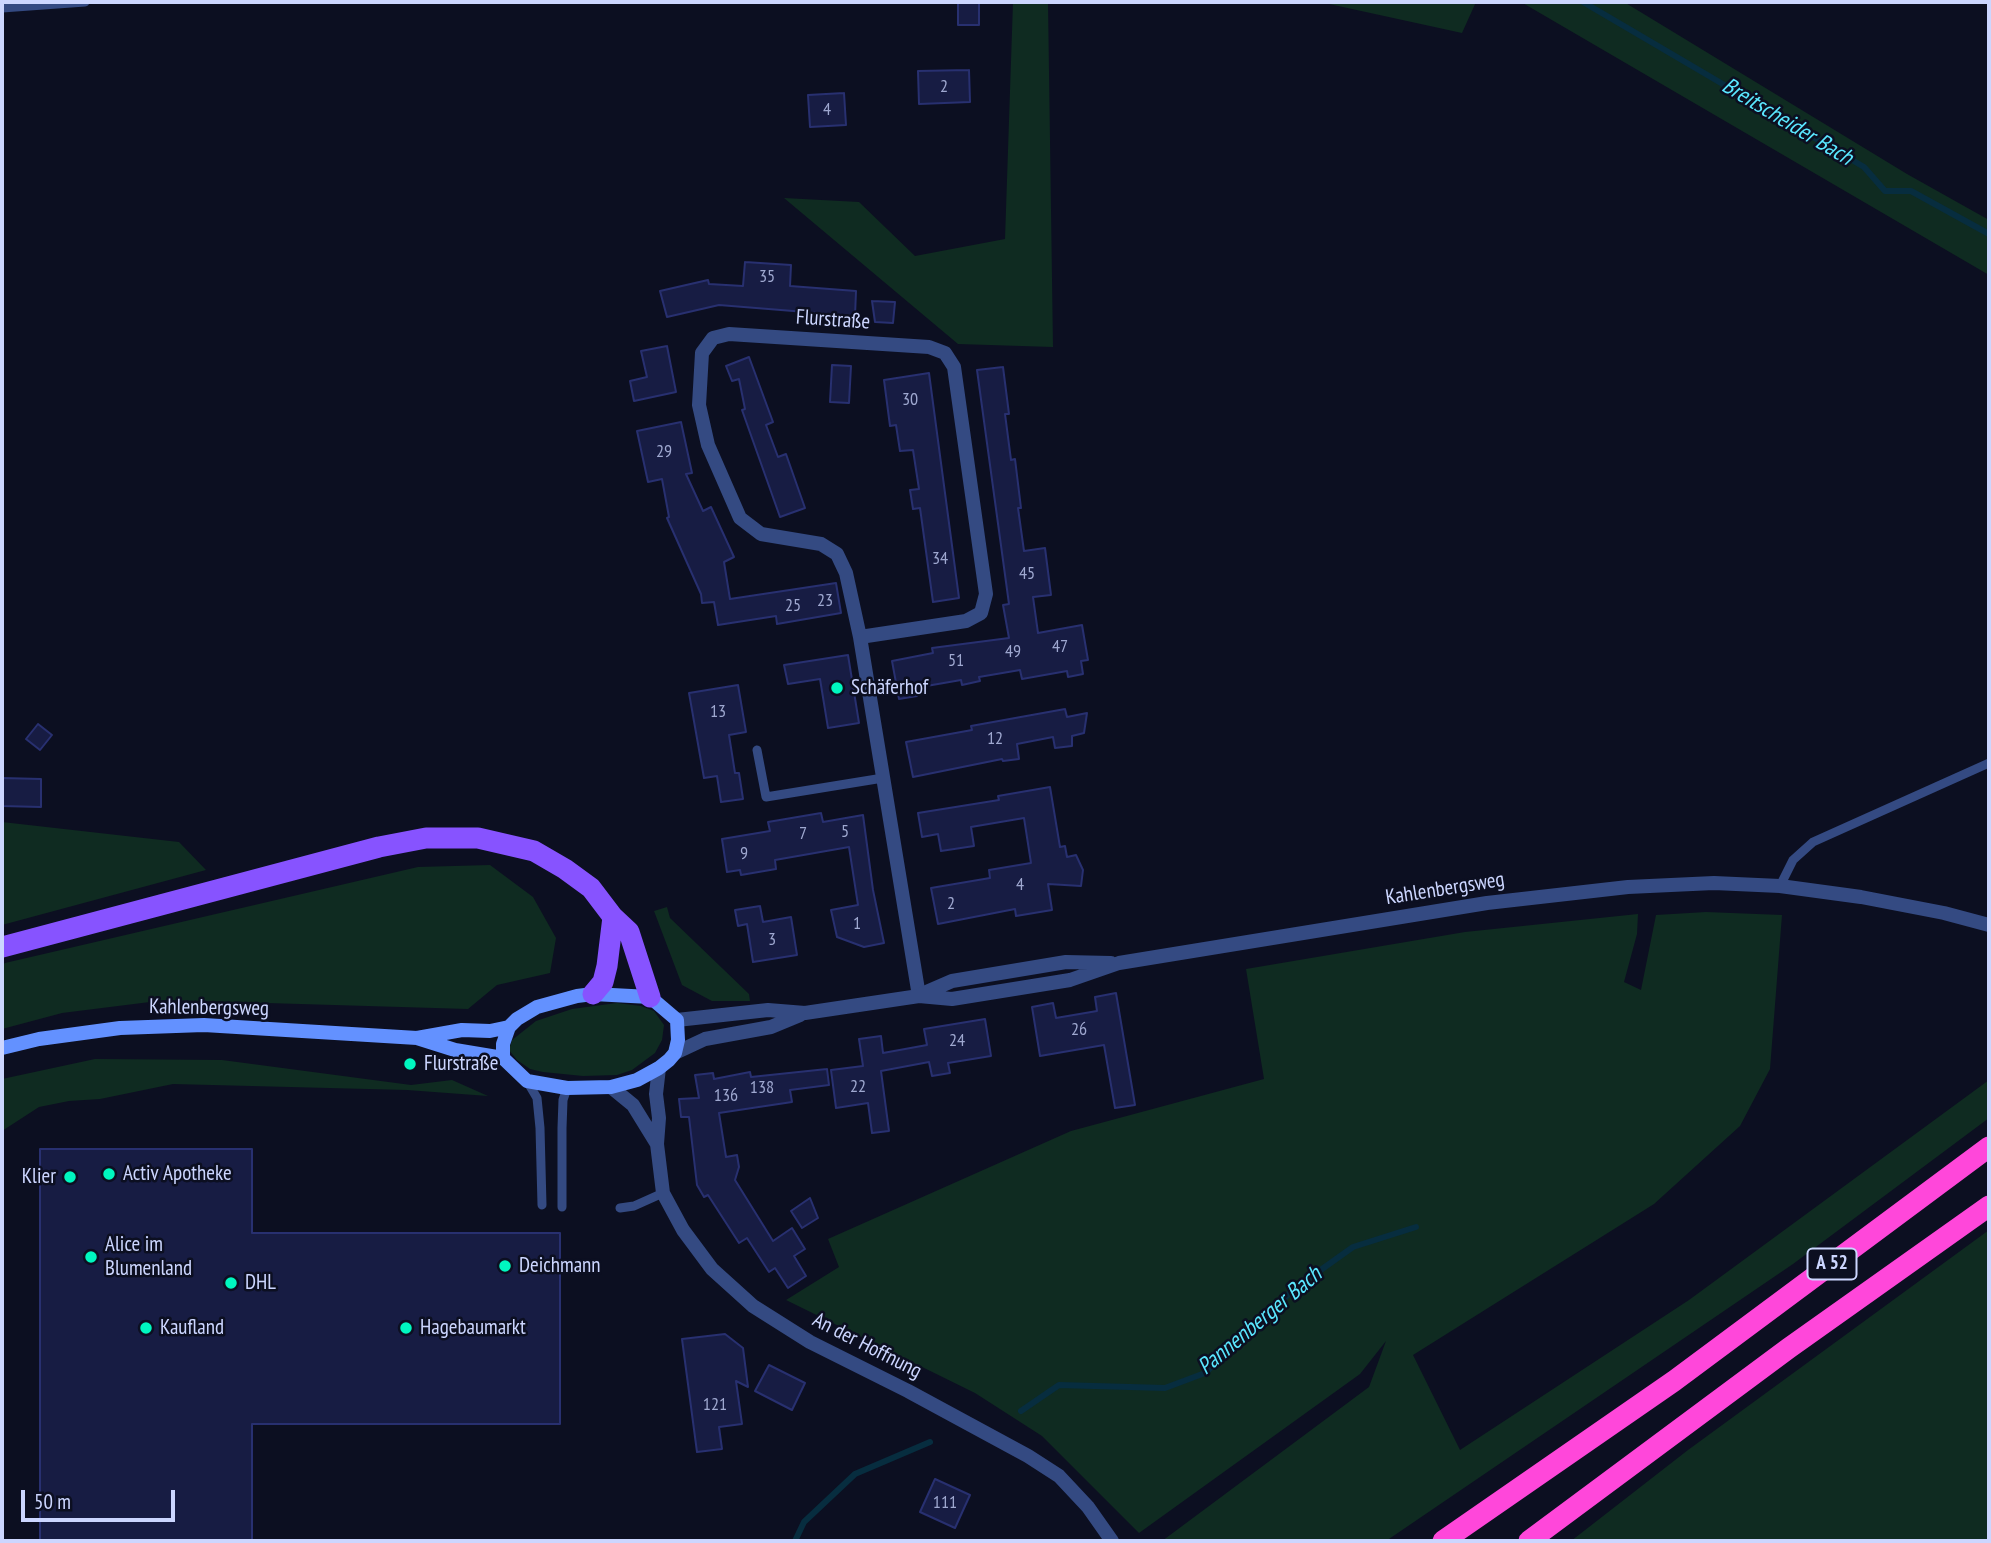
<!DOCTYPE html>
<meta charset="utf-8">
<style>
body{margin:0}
#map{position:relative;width:1991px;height:1543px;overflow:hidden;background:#0c0f21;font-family:"PT Sans Narrow",sans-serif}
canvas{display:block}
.frame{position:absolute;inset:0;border:4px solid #ccd6ff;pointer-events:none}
.scale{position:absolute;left:21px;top:1490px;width:154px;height:32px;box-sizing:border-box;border:4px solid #ccd6ff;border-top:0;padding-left:9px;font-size:21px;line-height:24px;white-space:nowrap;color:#ccd6ff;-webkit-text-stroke:5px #0c0f21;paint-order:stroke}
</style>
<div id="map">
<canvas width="1991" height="1543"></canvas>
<div class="frame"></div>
<div class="scale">50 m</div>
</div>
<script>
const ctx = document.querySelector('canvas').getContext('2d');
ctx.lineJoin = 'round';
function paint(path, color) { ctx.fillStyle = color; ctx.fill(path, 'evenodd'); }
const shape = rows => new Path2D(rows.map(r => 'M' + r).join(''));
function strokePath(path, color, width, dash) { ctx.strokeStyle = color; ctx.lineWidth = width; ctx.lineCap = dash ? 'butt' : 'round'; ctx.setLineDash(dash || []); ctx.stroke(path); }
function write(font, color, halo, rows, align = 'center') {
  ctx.font = font + ' "PT Sans Narrow",sans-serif'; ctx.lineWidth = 5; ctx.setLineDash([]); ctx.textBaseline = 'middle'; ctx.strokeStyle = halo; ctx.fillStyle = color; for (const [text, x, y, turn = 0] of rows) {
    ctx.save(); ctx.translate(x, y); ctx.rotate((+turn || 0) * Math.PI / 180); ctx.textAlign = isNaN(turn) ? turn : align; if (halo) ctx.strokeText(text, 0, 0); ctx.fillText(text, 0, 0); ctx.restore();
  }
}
const green = shape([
 [1013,2,1048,2,1053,347,958,344,784,198,859,202,915,256,1005,239],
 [1320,2,1476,2,1462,33],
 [1521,2,1624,2,1907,174,1989,220,1989,275],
 [2,822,179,842,206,870,2,925],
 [490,865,533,897,556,938,550,973,497,985,468,1009,166,1000,62,1013,2,1029,2,965,5,963,418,867],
 [667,907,670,918,749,994,750,1001,712,1001,682,985,654,911],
 [1706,912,1782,915,1770,1069,1740,1126,1654,1204,1413,1355,1460,1450,1689,1300,1989,1080,1989,1118,1793,1264,1386,1541,1162,1541,1369,1387,1386,1341,1360,1374,1139,1533,1042,1436,975,1393,786,1300,839,1267,828,1239,1071,1131,1264,1079,1246,969,1465,932,1638,914,1637,934,1624,982,1641,990,1656,915],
 [617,1003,641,1006,654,1011,664,1025,662,1040,655,1053,632,1070,617,1075,583,1076,543,1072,530,1069,517,1060,509,1050,512,1040,536,1021,572,1009],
 [95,1059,222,1060,411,1085,452,1080,488,1096,407,1090,173,1084,100,1099,69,1101,39,1107,2,1131,2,1079],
 [1989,1230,1989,1541,1571,1541,1688,1450]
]);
const stream = shape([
 [1583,2,1864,167,1885,191,1911,191,1989,234],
 [1021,1411,1059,1385,1165,1388,1205,1373,1294,1289,1353,1247,1416,1227],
 [795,1541,804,1522,855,1474,930,1442]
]);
const building = shape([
 [958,3,979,3,979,25,958,25,958,3],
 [969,70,970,102,919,104,918,71,969,70],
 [844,93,846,125,810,127,808,95,844,93],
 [745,262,791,265,790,286,856,291,855,316,719,305,667,317,660,291,708,280,709,284,743,286,745,262],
 [872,301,895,302,893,323,875,322,872,301],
 [667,346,676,392,634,401,630,381,647,377,641,351,667,346],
 [749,357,773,422,766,425,778,457,786,454,805,508,780,517,742,410,745,409,739,379,732,381,726,366,749,357],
 [832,365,851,366,849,403,830,402,832,365],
 [1003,367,1009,414,1005,414,1011,460,1015,459,1021,508,1018,508,1024,551,1045,548,1051,595,1033,597,1038,633,1082,625,1088,660,1081,661,1083,674,1068,677,1067,671,1022,679,1020,670,979,677,980,681,962,685,961,680,915,688,917,696,899,699,892,661,933,653,932,648,1009,638,1003,605,1009,604,977,370,1003,367],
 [929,373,959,598,933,602,920,508,913,509,910,490,919,489,913,450,900,451,896,425,890,426,884,380,929,373],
 [681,422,692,473,686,474,703,511,711,507,734,557,724,562,730,599,836,583,841,613,777,624,776,616,718,625,714,602,702,603,701,594,667,518,669,517,662,479,648,482,637,431,681,422],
 [848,655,859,723,828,728,820,679,788,684,784,665,848,655],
 [738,685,746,732,729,735,735,773,739,773,743,799,721,802,717,776,704,778,689,693,738,685],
 [1065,709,1067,717,1087,713,1084,733,1072,736,1072,746,1055,748,1053,737,1017,744,1019,759,1003,761,1002,759,913,777,906,742,972,730,971,726,1065,709],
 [38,724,52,735,40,750,26,739,38,724],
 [2,778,41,779,41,807,2,806,2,778],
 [1050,787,1060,847,1065,846,1067,857,1076,855,1083,870,1081,886,1048,884,1052,910,1016,916,1015,909,938,924,931,888,990,878,989,870,1031,863,1024,818,971,827,974,846,941,851,938,834,922,837,918,813,999,800,998,796,1050,787],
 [821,813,823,822,863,815,873,890,884,943,864,947,837,937,831,910,858,905,849,847,775,860,776,869,741,875,740,870,727,872,722,839,770,831,768,822,821,813],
 [760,906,763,922,791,917,797,955,753,962,747,924,738,926,735,910,760,906],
 [1116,993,1135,1105,1115,1108,1104,1045,1040,1056,1032,1007,1053,1003,1056,1018,1097,1011,1095,997,1116,993],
 [985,1019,991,1056,948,1063,950,1073,932,1076,929,1062,881,1071,889,1131,872,1133,868,1103,836,1108,831,1070,863,1066,859,1039,881,1036,883,1053,927,1045,924,1029,985,1019],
 [827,1069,829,1085,790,1090,792,1102,719,1113,726,1157,737,1155,739,1167,735,1180,773,1241,792,1228,805,1249,794,1256,806,1276,788,1288,775,1268,769,1272,747,1238,739,1243,708,1195,704,1197,697,1185,689,1117,681,1117,679,1099,699,1098,695,1075,713,1073,714,1079,750,1072,751,1077,827,1069],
 [40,1149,252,1149,252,1233,560,1233,560,1424,252,1424,252,1541,40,1541,40,1149],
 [810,1198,818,1218,802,1228,791,1211,810,1198],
 [725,1334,743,1348,748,1387,736,1381,742,1424,719,1427,722,1449,697,1452,682,1339,725,1334],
 [769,1365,805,1383,792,1410,755,1391,769,1365],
 [935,1479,970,1495,955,1528,920,1512,935,1479]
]);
const service = shape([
 [2,8,85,2],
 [757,750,766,797,883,778],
 [1780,886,1793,860,1813,842,1989,763],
 [527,1081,537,1098,540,1128,542,1205],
 [562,1207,562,1128,563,1100,567,1088],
 [620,1208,634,1206,663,1193]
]);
const minor = shape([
 [860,637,846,573,837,554,821,544,761,534,740,518,708,445,699,405,702,353,713,338,729,334,929,347,945,353,954,367,986,594,981,613,966,621,860,637,919,996],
 [659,1068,656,1094,659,1118,657,1144,663,1193,683,1230,712,1269,753,1306,810,1342,908,1391,1028,1456,1059,1476,1088,1507,1112,1541],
 [611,1087,633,1105,657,1144]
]);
const tertiary = shape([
 [922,994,952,981,1066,962,1111,963],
 [677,1020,768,1010,805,1013,919,996,952,999,1070,980,1119,963,1487,903,1628,887,1714,883,1780,886,1861,897,1944,913,1989,925],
 [675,1053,705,1039,771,1027,800,1015]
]);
const secondary = shape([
 [417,1038,455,1050,503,1058,527,1081,567,1088,611,1087,637,1080,659,1068,669,1060,675,1053,678,1040,677,1020,650,997,593,994,577,996,537,1007,517,1019,509,1027,503,1044,503,1058],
 [2,1048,39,1039,120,1028,204,1025,417,1038,462,1030,490,1031,509,1027]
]);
const primary = shape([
 [2,947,379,847,426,838,478,838,534,851,565,869,591,888,613,917,629,932,650,997],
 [593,994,603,982,607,966,613,917]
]);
const motorway = shape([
 [1443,1541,1674,1381,1989,1147],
 [1529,1541,1789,1348,1989,1206]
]);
const markers = [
 [837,688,7,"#00f7c0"],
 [410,1064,7,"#00f7c0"],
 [109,1174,7,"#00f7c0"],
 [70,1177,7,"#00f7c0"],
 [91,1257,7,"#00f7c0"],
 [505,1266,7,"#00f7c0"],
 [231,1283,7,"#00f7c0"],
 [146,1328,7,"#00f7c0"],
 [406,1328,7,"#00f7c0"]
];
const numberNames = [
 ["2",944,87],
 ["4",827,110],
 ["35",767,277],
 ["30",910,400],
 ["29",664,452],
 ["34",940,559],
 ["45",1027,574],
 ["23",825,601],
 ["25",793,606],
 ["47",1060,647],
 ["49",1013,652],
 ["51",956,661],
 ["13",718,712],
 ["12",995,739],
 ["5",845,832],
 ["7",803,834],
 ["9",744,854],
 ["4",1020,885],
 ["2",951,904],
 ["1",857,924],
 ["3",772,940],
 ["26",1079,1030],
 ["24",957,1041],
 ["22",858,1087],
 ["138",762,1088],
 ["136",726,1096],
 ["121",715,1405],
 ["111",945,1503]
];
const shields = [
 [1832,1264,49]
];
const shieldNames = [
 ["A 52",1832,1264]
];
const streetNames = [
 ["Flurstraße",833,320,4],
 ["Kahlenbergsweg",1445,889,-9],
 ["Kahlenbergsweg",209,1008,1],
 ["An der Hoffnung",867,1346,27]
];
const poiNames = [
 ["Schäferhof",851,688],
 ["Flurstraße",424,1064],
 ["Activ Apotheke",123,1174],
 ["Klier",56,1177,"right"],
 ["Alice im",105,1245],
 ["Blumenland",105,1269],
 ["Deichmann",519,1266],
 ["DHL",245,1283],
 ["Kaufland",160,1328],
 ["Hagebaumarkt",420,1328]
];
const waterNames = [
 ["Breitscheider Bach",1787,122,31],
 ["Pannenberger Bach",1260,1321,-40]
];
paint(green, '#0f2b21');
strokePath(stream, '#072d3f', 6);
paint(building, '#171c43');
strokePath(building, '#283070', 2);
strokePath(service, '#344a82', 9);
strokePath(minor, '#344a82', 14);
strokePath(tertiary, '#344a82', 14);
strokePath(secondary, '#6391ff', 14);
strokePath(primary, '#8753ff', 21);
strokePath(motorway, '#ff47da', 21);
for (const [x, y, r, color] of markers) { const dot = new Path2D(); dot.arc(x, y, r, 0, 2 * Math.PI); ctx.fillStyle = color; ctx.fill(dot); strokePath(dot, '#0c0f21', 2.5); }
write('18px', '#9fa8d0', null, numberNames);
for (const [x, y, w] of shields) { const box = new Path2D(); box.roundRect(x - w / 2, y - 15.5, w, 31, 5); ctx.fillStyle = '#0c0f21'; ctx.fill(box); strokePath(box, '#ccd6ff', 2); }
write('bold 19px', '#ccd6ff', null, shieldNames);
write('21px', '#ccd6ff', '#0c0f21', streetNames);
write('21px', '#ccd6ff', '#0c0f21', poiNames, 'left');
write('italic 23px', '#5ae7ff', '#0c0f21', waterNames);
</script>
